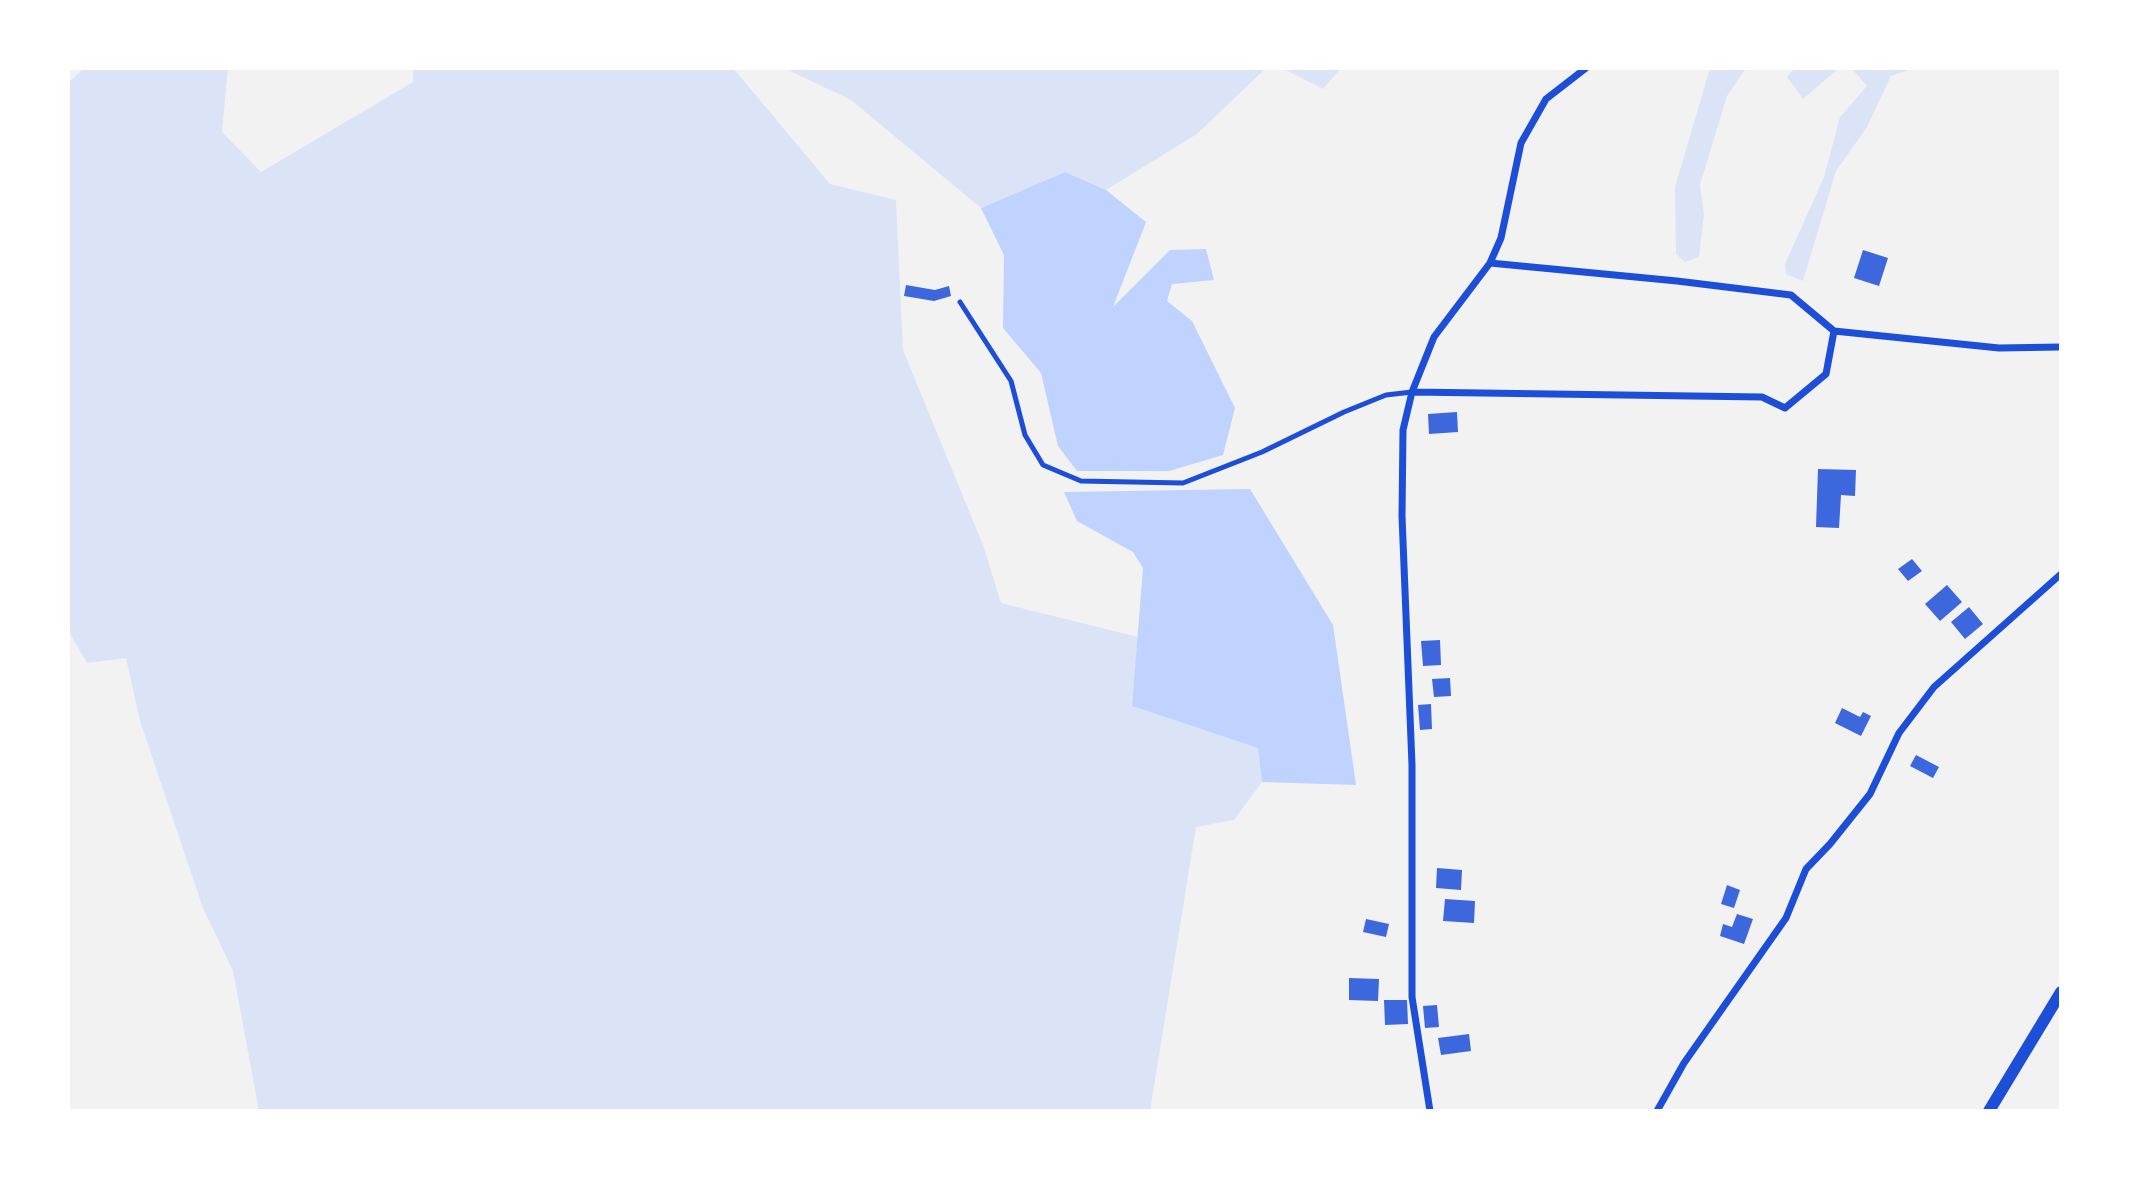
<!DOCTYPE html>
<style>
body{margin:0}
#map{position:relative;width:2129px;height:1179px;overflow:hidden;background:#f2f2f2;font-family:"Noto Sans",sans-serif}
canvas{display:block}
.frame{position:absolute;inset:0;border:70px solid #fff;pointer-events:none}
</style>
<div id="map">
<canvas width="2129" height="1179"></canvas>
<div class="frame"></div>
</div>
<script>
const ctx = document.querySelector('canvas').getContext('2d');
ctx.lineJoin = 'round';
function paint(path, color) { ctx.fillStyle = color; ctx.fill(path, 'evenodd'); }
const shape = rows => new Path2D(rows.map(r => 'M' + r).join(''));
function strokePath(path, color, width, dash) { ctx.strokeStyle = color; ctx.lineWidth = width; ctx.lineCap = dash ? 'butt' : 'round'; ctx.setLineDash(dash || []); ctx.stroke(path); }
const green = shape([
 [84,68,228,68,222,132,261,172,413,82,413,68,733,68,830,184,896,200,903,350,983,545,1001,603,1138,637,1132,706,1259,748,1262,782,1234,820,1196,827,1150,1111,259,1111,233,971,203,908,140,721,126,658,87,663,68,630,68,83],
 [784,68,1266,68,1197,134,1106,190,1065,172,981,208,851,100],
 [1282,68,1341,68,1323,89],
 [1710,68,1746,68,1727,96,1700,185,1704,214,1699,257,1685,262,1676,254,1675,187],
 [1795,68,1839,68,1803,99,1787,77],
 [1851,68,1915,68,1891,76,1867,127,1836,171,1803,281,1786,274,1785,264,1824,177,1840,117,1867,86]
]);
const water = shape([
 [1065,172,1106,190,1146,222,1113,307,1170,250,1206,249,1214,280,1172,284,1167,301,1192,321,1235,408,1223,455,1169,471,1077,471,1058,446,1041,373,1003,328,1004,255,981,208],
 [1250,489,1333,625,1356,785,1262,782,1258,748,1132,706,1143,568,1133,552,1077,521,1064,492]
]);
const building = shape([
 [1863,250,1888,258,1879,286,1854,278],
 [906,285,935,290,949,286,951,296,934,301,904,296],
 [1457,412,1458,432,1429,434,1428,414],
 [1818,469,1856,470,1855,496,1841,495,1839,528,1816,527],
 [1912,559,1922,571,1908,581,1898,569],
 [1947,585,1962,602,1940,621,1925,604],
 [1969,607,1983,624,1965,639,1951,622],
 [1440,640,1441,665,1423,666,1421,641],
 [1450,678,1451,696,1434,697,1432,679],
 [1431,704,1432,729,1420,730,1418,705],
 [1842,708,1860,717,1863,712,1871,716,1861,736,1835,723],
 [1916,755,1939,767,1933,778,1910,766],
 [1437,868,1462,870,1461,890,1436,888],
 [1727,885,1740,890,1734,908,1721,904],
 [1445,899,1475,901,1474,923,1443,921],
 [1737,914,1753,919,1744,944,1720,936,1723,924,1732,927],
 [1366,919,1389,924,1386,937,1363,932],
 [1349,978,1379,979,1378,1001,1349,1000],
 [1384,1000,1407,1000,1408,1024,1385,1025],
 [1437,1005,1439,1027,1425,1028,1423,1006],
 [1469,1034,1471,1051,1441,1055,1438,1038]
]);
const service = shape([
 [960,302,1011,381,1025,435,1043,465,1081,481,1183,483,1262,452,1344,412,1386,395,1412,392]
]);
const minor = shape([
 [1490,263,1677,281,1791,295,1834,331],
 [1834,331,1999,348,2061,347],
 [1412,392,1762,397,1785,408,1826,374,1834,331],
 [1430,1111,1412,997,1412,765,1402,516,1403,430,1412,392,1434,337,1490,263,1501,238,1521,143,1546,99,1586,68],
 [1657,1111,1684,1063,1786,918,1806,869,1830,844,1870,794,1899,733,1934,687,2061,574]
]);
const tertiary = shape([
 [1989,1111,2061,992]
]);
paint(green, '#dbe4f7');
paint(water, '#bfd3fe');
paint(building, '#3d67dc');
strokePath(service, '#1d4ed8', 5);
strokePath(minor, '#1d4ed8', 7);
strokePath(tertiary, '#1d4ed8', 12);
</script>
